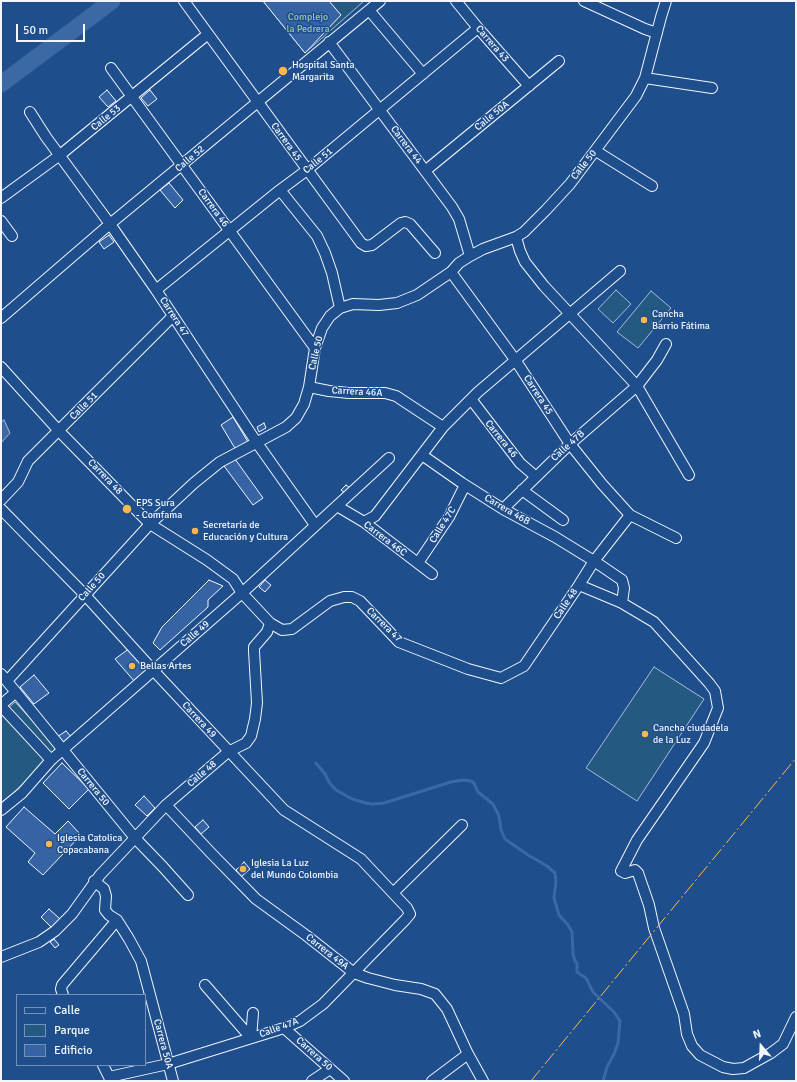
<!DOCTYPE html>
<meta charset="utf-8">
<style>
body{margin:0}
#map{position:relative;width:797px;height:1082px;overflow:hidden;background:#1f4e8c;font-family:Signika,sans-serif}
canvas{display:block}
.frame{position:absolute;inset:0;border:2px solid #f2f6ff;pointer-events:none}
.legend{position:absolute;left:16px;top:994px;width:130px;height:72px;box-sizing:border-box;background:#1f4e8c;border:1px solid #7391ba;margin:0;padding:5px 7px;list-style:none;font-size:12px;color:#f2f6ff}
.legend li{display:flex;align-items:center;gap:8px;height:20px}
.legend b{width:20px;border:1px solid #7391ba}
.north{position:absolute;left:741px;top:1026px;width:40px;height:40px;-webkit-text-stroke:3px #1f4e8c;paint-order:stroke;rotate:341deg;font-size:11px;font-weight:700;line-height:16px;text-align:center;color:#f2f6ff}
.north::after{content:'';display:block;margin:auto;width:14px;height:18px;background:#f2f6ff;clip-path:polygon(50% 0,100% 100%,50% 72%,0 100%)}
.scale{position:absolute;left:16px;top:24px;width:69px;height:18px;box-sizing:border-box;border:2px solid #f2f6ff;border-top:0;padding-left:5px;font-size:12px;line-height:14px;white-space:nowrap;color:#f2f6ff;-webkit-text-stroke:3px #1f4e8c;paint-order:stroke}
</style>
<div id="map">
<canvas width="797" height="1082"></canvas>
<div class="frame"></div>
<ul class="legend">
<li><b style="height:5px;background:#1f4e8c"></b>Calle</li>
<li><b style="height:11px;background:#245a82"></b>Parque</li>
<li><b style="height:11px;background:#3563a3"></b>Edificio</li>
</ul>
<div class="north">N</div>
<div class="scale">50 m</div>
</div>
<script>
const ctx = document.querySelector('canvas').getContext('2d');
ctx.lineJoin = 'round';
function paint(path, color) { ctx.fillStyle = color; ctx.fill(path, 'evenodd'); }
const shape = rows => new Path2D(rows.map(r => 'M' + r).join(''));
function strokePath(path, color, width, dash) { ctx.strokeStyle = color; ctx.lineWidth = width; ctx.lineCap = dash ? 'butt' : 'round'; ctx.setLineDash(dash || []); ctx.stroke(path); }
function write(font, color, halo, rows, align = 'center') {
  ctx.font = font + ' Signika,sans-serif'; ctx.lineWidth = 3; ctx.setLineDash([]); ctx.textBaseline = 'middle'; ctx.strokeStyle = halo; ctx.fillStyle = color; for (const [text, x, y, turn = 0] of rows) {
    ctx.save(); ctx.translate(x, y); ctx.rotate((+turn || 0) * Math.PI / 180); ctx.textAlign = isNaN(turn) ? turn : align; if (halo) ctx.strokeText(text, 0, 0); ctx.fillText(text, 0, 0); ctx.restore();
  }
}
const green = shape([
 [263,1,364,1,305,53,263,1],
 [616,290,631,304,613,323,598,309,616,290],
 [651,291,671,308,638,348,617,332,651,291],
 [654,667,704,699,637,801,586,768,654,667],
 [15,702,60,750,1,804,1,715,15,702]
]);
const water = shape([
 [4,420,10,433,1,443,1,422,4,420]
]);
const stream = shape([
 [316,763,325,774,329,782,336,790,352,799,366,803,373,804,384,803,451,782,463,780,471,781,474,783,478,792,493,804,499,816,501,830,505,839,528,855,547,866,555,873,556,881,554,898,559,915,568,925,572,932,573,954,575,961,577,963,577,972,586,978,593,992,614,1012,620,1021,618,1043,614,1054,607,1067,603,1081]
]);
const river = shape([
 [1,84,112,1]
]);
const building = shape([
 [263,1,329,1,341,15,305,53,263,1],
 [107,90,116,101,108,107,99,97,107,90],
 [150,90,157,99,148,106,141,98,150,90],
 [169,183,183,200,175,208,160,190,169,183],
 [109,235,114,242,104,249,99,242,109,235],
 [233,417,248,442,236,450,221,425,233,417],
 [264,423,266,428,259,432,257,427,264,423],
 [235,459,263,498,253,505,224,466,235,459],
 [346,485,350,488,345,493,341,490,346,485],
 [209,580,223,586,208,600,208,607,160,650,153,643,162,627,209,580],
 [265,580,271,585,265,592,259,587,265,580],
 [130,648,148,672,135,682,115,659,130,648],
 [34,675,49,693,34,704,20,687,34,675],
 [66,731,73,739,64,746,57,737,66,731],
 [62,763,89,789,69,809,43,783,62,763],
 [144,796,155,808,147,816,135,805,144,796],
 [24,807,55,834,68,821,81,835,43,875,28,862,35,853,6,827,24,807],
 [203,820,209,827,201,834,195,827,203,820],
 [244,862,250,869,241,877,236,870,244,862],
 [49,909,60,919,52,928,41,917,49,909],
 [54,939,59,945,55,948,50,942,54,939]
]);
const minor = shape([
 [184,1,361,243,366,246,372,245,401,223,405,222,410,224,435,253],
 [456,1,478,28,529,86],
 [584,1,645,29,657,33],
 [369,10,423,74],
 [329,42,452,207,459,219,470,256],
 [111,68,315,348],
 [645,78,712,88],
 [30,112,46,137,110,224,156,290,257,443,315,525],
 [596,151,652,186],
 [425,171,559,61],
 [280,190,317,236,325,253,332,273,340,308],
 [1,198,60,155,208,34],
 [1,221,12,236],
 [516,237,520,251,525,262,544,286,637,386,689,475],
 [451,272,516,361,570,444,602,484,630,515,676,538],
 [156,290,280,190,307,170,478,28],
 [1,318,110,224,380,1],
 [1,367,59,431,150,524,207,560,233,579,242,593,270,623,282,630,292,629,330,601,344,597,352,597,360,601,399,642,468,669,501,678,524,666,579,585,622,603,654,622,709,683,715,691,718,708,704,743,637,840,621,871,625,873,635,870,638,873,649,905,654,928,684,1014,687,1034,692,1046,700,1055,723,1067,733,1069,744,1068,771,1053,783,1044,796,1017],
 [309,387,329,391,349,393,385,393,396,396,443,427],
 [471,399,520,463,535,476],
 [422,455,462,483,503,509,555,537,594,561,622,580,624,588,622,603],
 [522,490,563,520],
 [1,500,18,482,28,461,173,316],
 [337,506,364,522,432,574],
 [1,509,85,595,153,670,284,810,361,859,407,908,410,914,405,920,323,1004,300,1021,284,1028,168,1064,109,1077],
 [503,509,570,444,637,386,657,360,666,344],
 [364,522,375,516,443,427,478,392,620,271],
 [418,563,449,517,465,485],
 [579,585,594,561,630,515],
 [1,674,135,838,163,867,188,895],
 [7,681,150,524,194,483,220,462,286,427,296,418,304,404,309,387,315,348,322,328,330,316,340,308,353,304,379,305,397,303,417,295,451,272,459,263,470,256,483,249,516,237,524,232,546,210,570,184,636,96,645,78,661,17,666,1],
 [1,705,16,692],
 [1,706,51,760],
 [166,805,211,853,256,899,307,936,354,973,368,978,395,985,421,989,435,994,447,1009,468,1054,483,1081],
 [1,810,22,793,51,760,242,593,389,458],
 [94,881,104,889,106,896,105,910,109,915,117,920,129,939,141,961,173,1081],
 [394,892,462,825],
 [1,957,39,942,55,931,72,914,100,875,166,805,228,752,246,743,251,736,255,719,257,703,254,651,254,647,267,632,270,623],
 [205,985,251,1038,253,1013],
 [63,995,61,989,62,985,117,920],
 [284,1028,344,1081],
 [103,1065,111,1081],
 [312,1081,330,1069],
 [432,1081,468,1054]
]);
const power = shape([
 [531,1081,796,758]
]);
const markers = [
 [283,71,5,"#ffb74d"],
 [644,320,4,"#ffb74d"],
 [127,509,5,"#ffb74d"],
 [195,531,4,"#ffb74d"],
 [132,666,4,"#ffb74d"],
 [645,734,4,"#ffb74d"],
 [49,844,4,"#ffb74d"],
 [243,869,4,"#ffb74d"]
];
const parkNames = [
 ["Complejo",308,17],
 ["la Pedrera",308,29]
];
const streetNames = [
 ["Carrera 43",492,44,49],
 ["Calle 50A",492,116,-39],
 ["Calle 53",106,118,-39],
 ["Carrera 45",286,142,54],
 ["Carrera 44",406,145,53],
 ["Calle 52",190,159,-40],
 ["Calle 51",318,161,-39],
 ["Calle 50",584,165,-52],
 ["Carrera 46",213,208,54],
 ["Carrera 47",174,317,57],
 ["Calle 50",316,353,-77],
 ["Carrera 46A",357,392,3],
 ["Carrera 45",538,395,57],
 ["Calle 51",84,406,-45],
 ["Carrera 46",501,439,51],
 ["Calle 47B",568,446,-42],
 ["Carrera 48",105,477,46],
 ["Carrera 46B",507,510,30],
 ["Calle 47C",443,525,-58],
 ["Carrera 46C",385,539,37],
 ["Calle 50",92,587,-48],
 ["Calle 48",566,604,-56],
 ["Carrera 47",384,625,44],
 ["Calle 49",195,634,-41],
 ["Carrera 49",199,720,47],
 ["Calle 48",202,774,-40],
 ["Carrera 50",93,787,51],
 ["Carrera 49A",327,952,38],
 ["Calle 47A",279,1028,-20],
 ["Carrera 50A",163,1044,75],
 ["Carrera 50",314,1054,42]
];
const poiNames = [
 ["Hospital Santa",292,65],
 ["Margarita",292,77],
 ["Cancha",652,314],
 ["Barrio Fátima",652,326],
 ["EPS Sura",136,503],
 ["- Comfama",136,515],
 ["Secretaría de",203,525],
 ["Educación y Cultura",203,537],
 ["Bellas Artes",140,666],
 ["Cancha ciudadela",653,728],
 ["de la Luz",653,740],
 ["Iglesia Catolica",57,838],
 ["Copacabana",57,850],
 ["Iglesia La Luz",251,863],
 ["del Mundo Colombia",251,875]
];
paint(green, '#245a82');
strokePath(green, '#a8bbd7', 1);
paint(water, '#3b69a3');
strokePath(water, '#a8bbd7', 1);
strokePath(stream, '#3b69a3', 3);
strokePath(river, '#3b69a3', 17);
paint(building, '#3563a3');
strokePath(building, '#f2f6ff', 1);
strokePath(minor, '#f2f6ff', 12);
strokePath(minor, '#1f4e8c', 10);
strokePath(power, '#ffb74d', 1, [14, 3, 2, 3]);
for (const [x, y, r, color] of markers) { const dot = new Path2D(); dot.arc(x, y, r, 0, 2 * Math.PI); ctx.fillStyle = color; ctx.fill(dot); strokePath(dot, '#1f4e8c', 1.5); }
write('10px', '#97c8a6', '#1f4e8c', parkNames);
write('10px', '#f2f6ff', '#1f4e8c', streetNames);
write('10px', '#f2f6ff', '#1f4e8c', poiNames, 'left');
</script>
